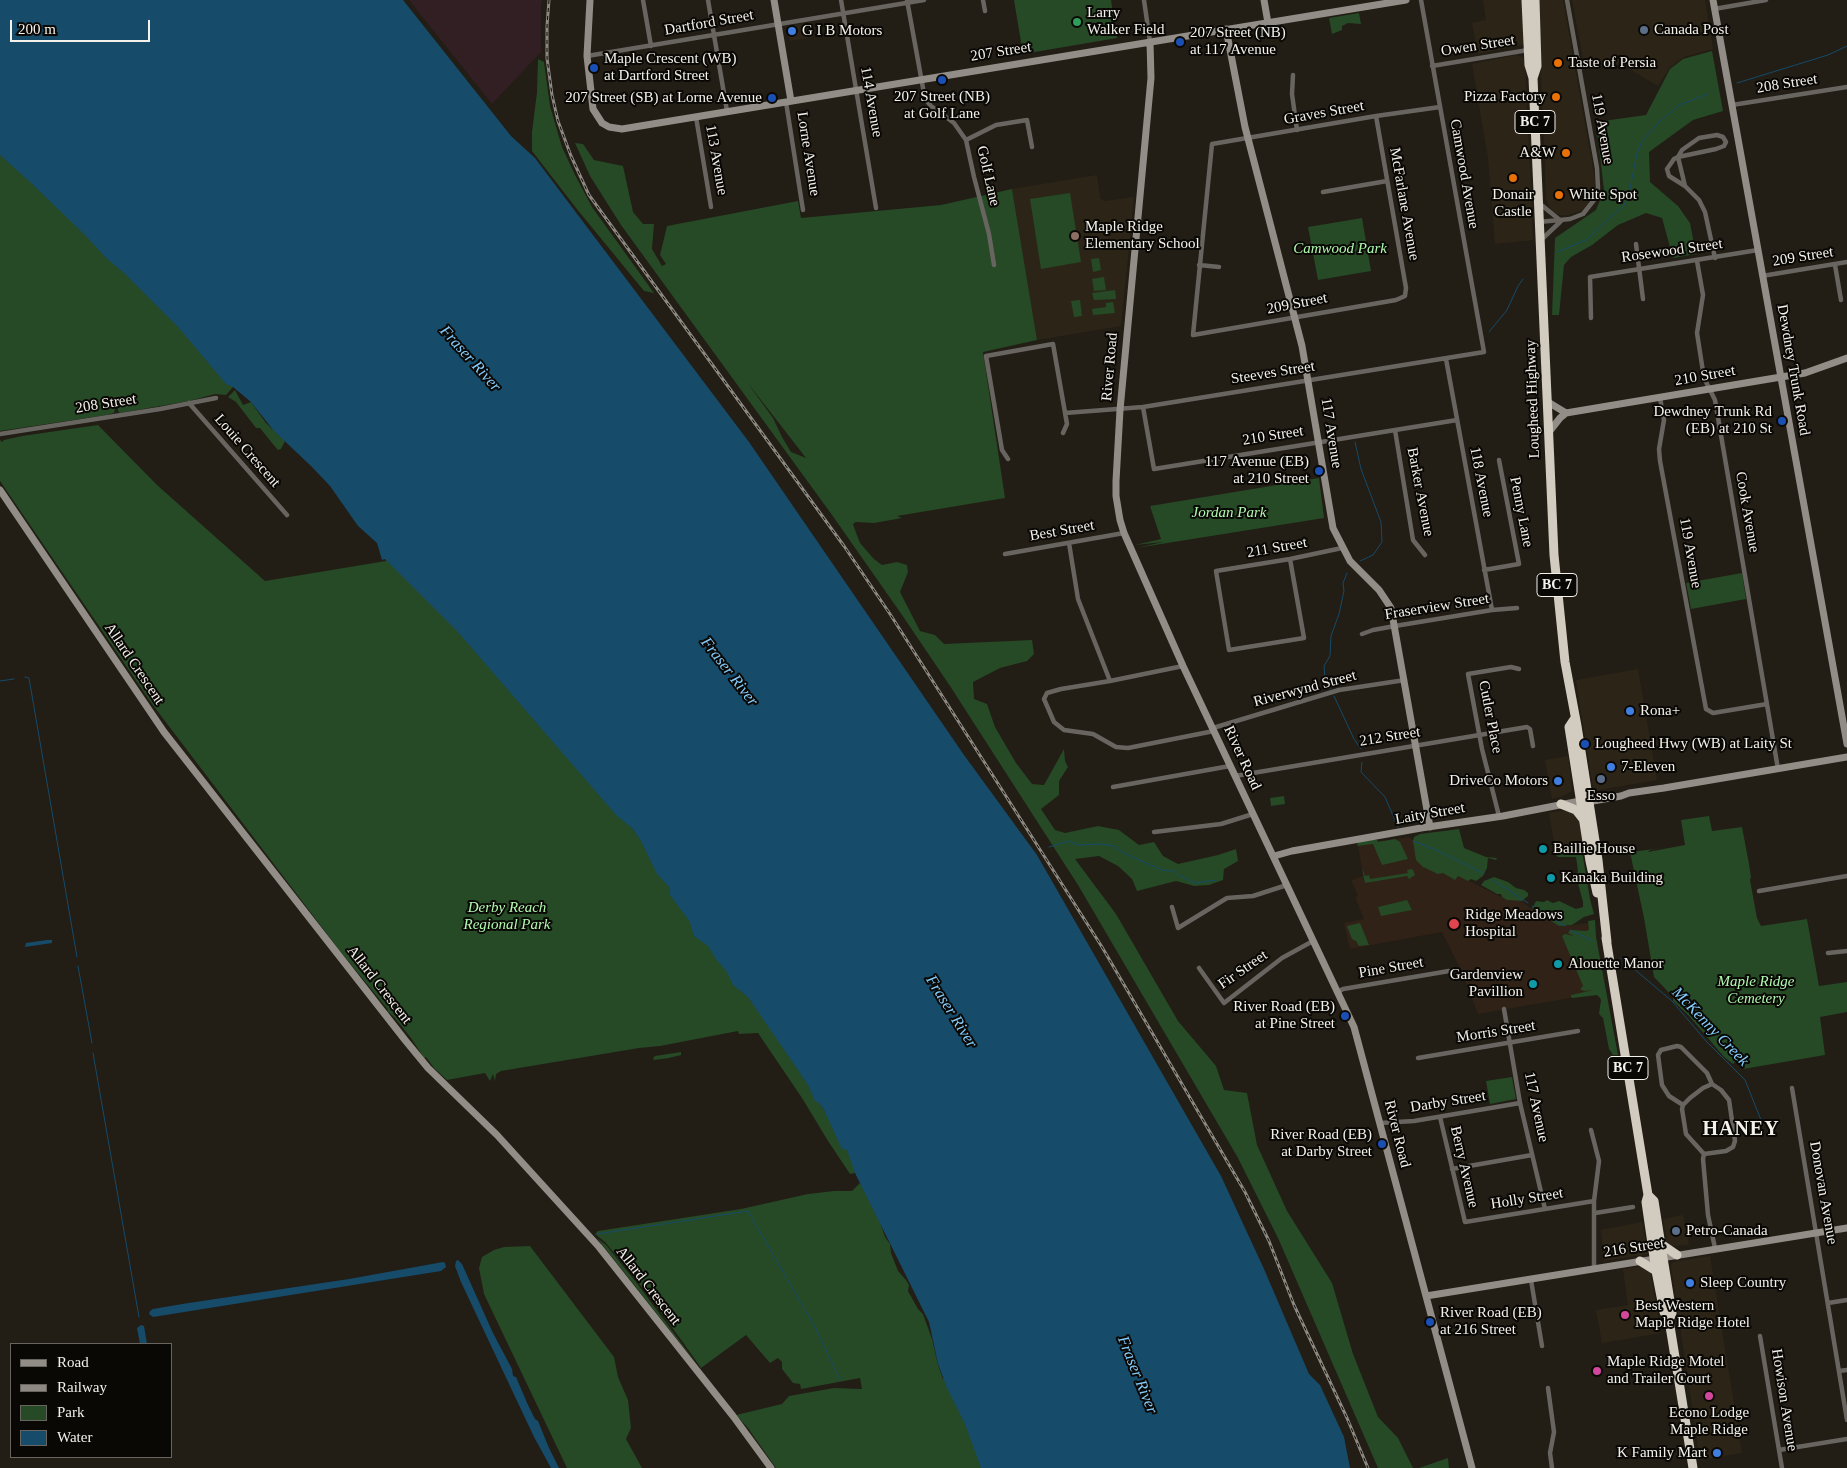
<!DOCTYPE html>
<style>
body{margin:0}
#map{position:relative;width:1847px;height:1468px;overflow:hidden;background:#221d15;font-family:"Times New Roman",serif}
canvas{display:block}
.legend{position:absolute;left:10px;top:1343px;width:162px;height:115px;box-sizing:border-box;background:#0a0805;border:1px solid #686561;margin:0;padding:6px 9px;list-style:none;font-size:15px;color:#f4f1eb}
.legend li{display:flex;align-items:center;gap:10px;height:25px}
.legend b{width:25px;border:1px solid #686561}
.scale{position:absolute;left:10px;top:20px;width:140px;height:22px;box-sizing:border-box;border:2px solid #f4f1eb;border-top:0;padding-left:6px;font-size:15px;line-height:18px;white-space:nowrap;color:#f4f1eb;-webkit-text-stroke:4px #0a0805;paint-order:stroke}
</style>
<div id="map">
<canvas width="1847" height="1468"></canvas>
<ul class="legend">
<li><b style="height:6px;background:#928e87"></b>Road</li>
<li><b style="height:6px;background:#8d8982"></b>Railway</li>
<li><b style="height:14px;background:#264926"></b>Park</li>
<li><b style="height:14px;background:#164b6a"></b>Water</li>
</ul>
<div class="scale">200 m</div>
</div>
<script>
const ctx = document.querySelector('canvas').getContext('2d');
ctx.lineJoin = 'round';
function paint(path, color) { ctx.fillStyle = color; ctx.fill(path, 'evenodd'); }
const shape = rows => new Path2D(rows.map(r => 'M' + r).join(''));
function strokePath(path, color, width, dash) { ctx.strokeStyle = color; ctx.lineWidth = width; ctx.lineCap = dash ? 'butt' : 'round'; ctx.setLineDash(dash || []); ctx.stroke(path); }
function write(font, color, halo, rows, align = 'center') {
  ctx.font = font + ' "Times New Roman",serif'; ctx.lineWidth = 4; ctx.setLineDash([]); ctx.textBaseline = 'middle'; ctx.strokeStyle = halo; ctx.fillStyle = color; for (const [text, x, y, turn = 0] of rows) {
    ctx.save(); ctx.translate(x, y); ctx.rotate((+turn || 0) * Math.PI / 180); ctx.textAlign = isNaN(turn) ? turn : align; if (halo) ctx.strokeText(text, 0, 0); ctx.fillText(text, 0, 0); ctx.restore();
  }
}
const built = shape([
 [1483,0,1523,0,1525,42,1522,45,1478,54,1472,23,1486,20],
 [1538,0,1563,0,1595,180,1594,193,1586,206,1581,211,1568,215,1560,215,1553,212,1548,204,1546,197],
 [1572,0,1705,0,1713,49,1684,57,1670,67,1658,86,1619,63,1585,69],
 [812,22,814,37,790,41,787,26],
 [1517,55,1523,57,1525,60,1533,240,1495,244,1488,158,1472,64],
 [1097,175,1100,198,1105,201,1134,197,1121,326,1037,340,1012,189],
 [1638,669,1657,780,1598,790,1593,788,1576,680],
 [1568,756,1572,791,1563,796,1552,799,1545,760],
 [1566,810,1572,811,1579,820,1584,851,1556,855,1549,813],
 [1683,1215,1689,1245,1673,1246,1667,1242,1663,1219],
 [1642,1222,1648,1254,1604,1261,1601,1230],
 [1710,1256,1742,1453,1700,1460,1671,1266,1673,1262],
 [1643,1266,1650,1271,1661,1333,1602,1343,1596,1310,1628,1305,1623,1269]
]);
const industrial = shape([
 [409,0,542,0,541,6,541,52,492,104]
]);
const medical = shape([
 [1410,837,1441,867,1501,897,1518,899,1542,916,1568,926,1594,922,1605,992,1478,1014,1460,968,1442,932,1350,949,1344,923,1364,919,1355,897,1358,896,1351,880,1363,876,1358,844]
]);
const green = shape([
 [1014,0,1111,0,1117,38,1023,54],
 [1359,13,1361,24,1348,23,1342,26,1342,30,1332,34,1329,18],
 [1712,51,1723,111,1693,120,1649,152,1650,182,1678,206,1690,223,1696,254,1673,258,1662,218,1646,213,1618,225,1592,245,1571,257,1564,265,1559,315,1552,315,1555,238,1596,210,1604,190,1596,122,1646,115,1670,69,1683,59],
 [538,59,544,62,550,106,562,147,575,175,592,207,654,293,644,291,576,208,532,151,532,132,537,92],
 [0,141,154,297,233,387,226,395,215,394,189,401,120,413,118,411,118,402,114,403,115,409,114,413,107,415,0,431],
 [575,143,583,144,594,160,623,166,633,212,643,224,654,224,652,249,662,266,666,264,660,255,667,226,798,201,801,218,941,205,1012,189,1037,340,983,352,1005,498,897,516,902,518,874,523,856,522,853,524,855,530,860,543,874,559,882,565,897,562,907,565,908,572,900,592,920,631,935,635,944,644,1032,640,1034,654,1027,661,1000,668,973,682,974,699,987,704,995,727,1016,763,1032,784,1044,785,1064,749,1065,761,1068,767,1059,781,1059,795,1041,809,1055,830,1065,833,1098,826,1119,830,1139,845,1154,842,1163,856,1178,864,1218,855,1236,849,1238,861,1224,869,1223,880,1209,885,1194,886,1176,881,1137,891,1132,879,1118,866,1099,856,1075,859,1116,914,1178,1021,1216,1066,1224,1090,1247,1093,1257,1145,1287,1211,1332,1283,1353,1354,1378,1417,1398,1438,1413,1468,1378,1468,1278,1238,1238,1158,1078,885,950,686,902,615,832,515,621,225,590,176],
 [747,382,806,458,791,452,782,437,773,418],
 [1070,193,1081,262,1041,269,1030,199],
 [1362,218,1371,271,1318,280,1308,227],
 [1099,258,1101,270,1093,272,1091,259],
 [1104,277,1106,290,1094,291,1092,279],
 [1115,290,1116,299,1094,300,1092,293],
 [1080,300,1082,316,1074,317,1071,301],
 [1113,302,1115,313,1093,315,1092,309,1106,307,1106,303],
 [235,390,243,405,251,402,266,423,285,441,281,449,278,450,272,443,260,428,256,428,236,402,228,397],
 [98,425,157,485,265,581,386,561,385,559,425,592,632,828,738,974,843,1140,854,1165,855,1173,850,1174,828,1141,802,1098,758,1033,739,1034,738,1031,660,1046,639,1048,501,1071,496,1074,495,1081,493,1074,490,1081,485,1073,447,1080,434,1068,426,1057,424,1058,411,1038,394,1017,387,1011,388,1010,385,1006,340,951,152,704,0,481,0,440,2,442,4,440,22,436],
 [1319,478,1324,518,1136,548,1163,542,1135,545,1161,539,1150,506],
 [1742,573,1746,599,1691,609,1686,583],
 [1284,796,1285,804,1271,806,1270,798],
 [1709,816,1712,831,1742,827,1749,864,1751,877,1750,880,1757,918,1761,926,1807,919,1819,986,1847,982,1847,1012,1820,1017,1825,1055,1743,1069,1736,1061,1733,1064,1724,1057,1690,1017,1673,1001,1673,997,1654,977,1644,918,1630,852,1663,848,1650,850,1648,852,1685,845,1681,820],
 [1459,829,1464,848,1486,857,1497,858,1496,860,1488,858,1487,868,1483,876,1476,881,1471,879,1468,881,1458,876,1455,880,1443,873,1438,874,1423,867,1416,860,1413,841,1414,837,1420,834],
 [1395,839,1400,842,1408,859,1382,865,1373,844,1357,846,1358,842,1372,840,1377,840,1378,842],
 [1577,849,1581,850,1583,857,1590,899,1594,914,1584,917,1572,925,1559,926,1532,909,1536,901,1544,902,1547,900,1553,903,1559,901,1576,909,1583,907,1583,902,1576,876,1578,871,1576,857,1558,857,1555,854],
 [1362,868,1365,876,1369,875,1370,879,1408,873,1407,870,1411,869,1413,870,1415,875,1409,879,1407,876,1365,883],
 [1494,877,1508,882,1516,888,1524,890,1528,893,1528,896,1522,901,1507,900,1502,897,1501,894,1497,894,1481,885,1484,881],
 [1407,900,1412,910,1381,916,1378,907],
 [1595,920,1596,937,1618,1055,1613,1055,1609,1049,1603,1018,1599,1014,1601,1000,1600,998,1597,995,1573,998,1571,997,1571,995,1593,990,1584,991,1580,989,1583,986,1562,936,1565,934,1574,936,1568,933,1570,930,1587,931,1589,929,1588,921],
 [1360,923,1369,945,1359,946,1356,941,1352,939,1347,926],
 [681,1052,681,1055,669,1058,654,1060,653,1058,655,1056],
 [1512,1077,1516,1099,1490,1104,1486,1081],
 [860,1183,875,1207,885,1237,890,1244,891,1253,898,1271,906,1280,909,1285,908,1291,918,1309,923,1314,932,1339,938,1365,943,1379,978,1374,1007,1468,776,1468,748,1428,736,1415,782,1404,789,1396,834,1388,862,1389,860,1378,801,1389,800,1384,793,1383,782,1369,782,1362,778,1358,770,1363,746,1335,701,1368,682,1341,645,1291,605,1242,595,1234,598,1231,741,1209,808,1194,834,1191,852,1191],
 [597,1238,606,1245,636,1282,699,1367],
 [530,1246,614,1357,618,1377,628,1400,631,1428,626,1439,642,1468,567,1468,484,1294,479,1268,482,1257,494,1250,504,1247],
 [1448,1458,1449,1468,1419,1468]
]);
const water = shape([
 [0,0,403,0,511,136,535,158,749,442,964,755,1037,855,1221,1176,1264,1269,1309,1374,1320,1385,1344,1437,1350,1468,981,1468,965,1424,947,1388,938,1364,929,1322,855,1173,847,1150,842,1149,824,1110,819,1103,815,1101,809,1087,800,1073,748,997,733,985,727,972,716,959,708,946,694,936,690,922,670,895,670,888,657,874,641,841,632,828,617,816,457,631,385,559,382,560,377,543,358,526,330,486,312,467,274,431,251,402,233,387,226,384,179,328,124,273,106,258,87,237,30,182,0,155],
 [47,940,52,940,52,943,25,947,26,943],
 [458,1260,462,1264,493,1333,512,1369,513,1376,516,1377,528,1405,535,1419,538,1421,549,1448,559,1468,551,1468,534,1437,461,1282,455,1266,456,1261],
 [443,1262,445,1263,446,1267,441,1271,153,1317,149,1314,150,1311,153,1309,182,1304,349,1279],
 [141,1325,144,1326,147,1344,140,1344,137,1328]
]);
const stream = shape([
 [1737,83,1828,55,1847,46],
 [1557,252,1586,240,1624,205,1629,194,1637,153,1642,141,1659,122,1679,105,1708,94],
 [1489,332,1507,310,1518,286,1523,279],
 [1355,442,1361,469,1381,522,1382,542,1373,555,1360,561],
 [25,677,29,678,77,957],
 [0,681,14,679],
 [1330,689,1325,678,1324,666,1330,656,1331,636,1339,614,1344,591,1343,583,1347,573],
 [1334,696,1354,739,1361,749],
 [1362,762,1361,772,1385,797,1398,827],
 [1413,841,1436,850,1483,873],
 [1049,847,1069,841,1078,845,1102,844,1114,846,1124,853,1162,870,1174,871,1178,875,1195,883,1216,880],
 [1493,880,1528,903],
 [1532,906,1565,926],
 [1570,930,1593,941],
 [1621,958,1672,1001,1706,1041,1745,1080,1763,1125],
 [78,966,92,1043],
 [93,1053,139,1317],
 [597,1234,748,1211,816,1329,840,1380]
]);
const street = shape([
 [643,0,651,46],
 [708,0,727,111],
 [841,0,876,208],
 [907,0,925,99,931,106,954,123,966,140,974,177,989,234,994,265],
 [983,0,985,11],
 [1144,0,1150,42],
 [1714,9,1766,0],
 [587,56,924,0],
 [1432,66,1528,50],
 [1293,75,1292,94,1297,130],
 [786,102,803,210],
 [1732,105,1847,87],
 [1376,116,1406,288,1405,296,1396,300,1193,335,1212,144,1376,116,1440,107],
 [696,117,711,207],
 [966,140,996,125,1027,120,1032,147],
 [1685,186,1678,157,1682,150,1699,138,1717,135,1723,137,1726,142,1724,146,1716,149,1678,157,1674,159,1667,169,1669,176,1685,186,1699,200,1705,212,1715,258],
 [1323,192,1387,181],
 [1539,203,1561,221],
 [1539,222,1570,219,1583,214,1594,200,1598,188,1597,168,1567,0],
 [1541,240,1560,222],
 [1636,244,1643,299],
 [1697,261,1703,295,1697,333,1704,378,1715,400,1778,769],
 [1199,265,1219,267],
 [1835,265,1841,300],
 [1762,276,1847,262],
 [1591,318,1590,277,1758,250],
 [1446,359,1492,610],
 [1660,398,1664,420,1659,449,1660,461,1706,709,1713,713,1767,704],
 [189,403,287,515],
 [1143,407,1154,469,1457,420],
 [1065,413,1143,407,1484,352,1421,0],
 [1395,430,1413,540,1425,555],
 [0,434,160,409,216,398],
 [1008,459,1002,450,986,356,1053,344,1067,424,1063,433],
 [1069,543,1078,599,1110,681],
 [1005,554,1124,533],
 [1290,559,1304,638,1229,650,1216,571,1290,559,1342,548],
 [1484,570,1519,564,1499,460],
 [1362,634,1373,630,1395,626,1492,610,1517,608],
 [1183,666,1110,681,1061,689,1047,693,1044,699,1054,722,1064,730,1093,734,1116,747,1128,748,1214,731],
 [1213,728,1339,690,1405,680],
 [1235,776,1527,727,1530,729,1533,746],
 [1113,787,1230,766],
 [1499,816,1482,749,1468,674,1511,667,1519,669],
 [1154,832,1221,824,1253,814],
 [1759,891,1847,876],
 [1172,907,1178,928,1227,898,1253,896,1287,885],
 [1828,953,1847,951],
 [1199,968,1224,1003,1282,958,1313,941],
 [1338,992,1343,989,1449,971],
 [1504,1009,1520,1103,1545,1209],
 [1418,1058,1578,1031],
 [1712,1084,1703,1088,1690,1098,1683,1105,1682,1109,1686,1134,1704,1154,1703,1159,1708,1215,1715,1248],
 [1792,1088,1847,1420],
 [1683,1105,1669,1096,1662,1085,1658,1055,1661,1050,1677,1046,1681,1047,1707,1073,1712,1084],
 [1440,1117,1465,1222,1594,1201],
 [1380,1123,1414,1121,1520,1103],
 [1591,1130,1599,1161,1594,1201,1594,1269],
 [1704,1154,1726,1151,1733,1147,1735,1141,1729,1100,1721,1090,1712,1084],
 [1452,1169,1532,1155],
 [1595,1213,1633,1207],
 [1531,1280,1542,1346],
 [1828,1303,1847,1300],
 [1760,1336,1782,1468],
 [1839,1371,1847,1370],
 [1548,1388,1554,1432,1550,1453,1552,1468],
 [1779,1450,1847,1439]
]);
const secondary = shape([
 [590,0,587,56,593,109,602,123,609,127,622,129,1406,0],
 [774,0,791,101],
 [1264,0,1268,23],
 [1713,0,1847,744],
 [1226,29,1245,127,1302,346,1333,528,1350,561,1379,590,1391,608,1430,827],
 [1150,42,1151,78,1120,410,1116,481,1116,496,1120,520,1124,533,1183,666,1354,1027,1472,1468],
 [1548,402,1566,413],
 [1549,432,1560,418,1566,413,1805,373,1847,358],
 [0,490,164,732,405,1040,428,1068,497,1135,599,1247,733,1416,771,1468],
 [1274,856,1292,851,1421,828,1503,816,1575,802,1590,800,1593,801,1621,796,1629,793,1664,788,1847,757],
 [1426,1296,1847,1228]
]);
const highway = shape([
 [1526,0,1529,65,1533,78,1554,555,1565,662,1577,726,1598,860,1607,942],
 [1533,78,1537,66,1535,0],
 [1575,718,1569,727,1590,861,1597,893],
 [1561,804,1576,810,1583,819],
 [1606,938,1648,1195,1646,1202,1656,1271,1664,1312,1669,1320,1693,1468],
 [1648,1195,1654,1201,1662,1252,1672,1313,1669,1320],
 [1661,1244,1677,1255],
 [1640,1261,1656,1271]
]);
const rail = shape([
 [549,0,547,26,547,58,552,95,558,121,571,156,589,195,844,546,890,614,1102,947,1245,1192,1269,1241,1294,1305,1347,1418,1368,1468]
]);
const markers = [
 [1077,22,5,"#2e9e5b"],
 [1644,30,5,"#5c6f8a"],
 [792,31,5,"#3f7fe0"],
 [1180,42,5,"#1a4fb4"],
 [1558,63,5,"#e8710a"],
 [594,68,5,"#1a4fb4"],
 [942,80,5,"#1a4fb4"],
 [1556,97,5,"#e8710a"],
 [772,98,5,"#1a4fb4"],
 [1566,153,5,"#e8710a"],
 [1513,178,5,"#e8710a"],
 [1559,195,5,"#e8710a"],
 [1075,236,5,"#8d6e63"],
 [1782,421,5,"#1a4fb4"],
 [1319,471,5,"#1a4fb4"],
 [1630,711,5,"#3f7fe0"],
 [1585,744,5,"#1a4fb4"],
 [1611,767,5,"#3f7fe0"],
 [1601,779,5,"#5c6f8a"],
 [1558,781,5,"#3f7fe0"],
 [1543,849,5,"#0f9aa8"],
 [1551,878,5,"#0f9aa8"],
 [1454,924,6,"#e0444e"],
 [1558,964,5,"#0f9aa8"],
 [1533,984,5,"#0f9aa8"],
 [1345,1016,5,"#1a4fb4"],
 [1382,1144,5,"#1a4fb4"],
 [1676,1231,5,"#5c6f8a"],
 [1690,1283,5,"#3f7fe0"],
 [1625,1315,5,"#d1479c"],
 [1430,1322,5,"#1a4fb4"],
 [1597,1371,5,"#d1479c"],
 [1709,1396,5,"#d1479c"],
 [1717,1453,5,"#3f7fe0"]
];
const shields = [
 [1535,122,40],
 [1557,585,40],
 [1628,1068,40]
];
const shieldNames = [
 ["BC 7",1535,122],
 ["BC 7",1557,585],
 ["BC 7",1628,1068]
];
const poiNames = [
 ["Larry",1087,13],
 ["Walker Field",1087,30],
 ["Canada Post",1654,30],
 ["G I B Motors",802,31],
 ["207 Street (NB)",1190,33],
 ["at 117 Avenue",1190,50],
 ["Maple Crescent (WB)",604,59],
 ["at Dartford Street",604,76],
 ["Taste of Persia",1568,63],
 ["207 Street (NB)",942,97,"center"],
 ["at Golf Lane",942,114,"center"],
 ["Pizza Factory",1546,97,"right"],
 ["207 Street (SB) at Lorne Avenue",762,98,"right"],
 ["A&W",1556,153,"right"],
 ["Donair",1513,195,"center"],
 ["Castle",1513,212,"center"],
 ["White Spot",1569,195],
 ["Maple Ridge",1085,227],
 ["Elementary School",1085,244],
 ["Dewdney Trunk Rd",1772,412,"right"],
 ["(EB) at 210 St",1772,429,"right"],
 ["117 Avenue (EB)",1309,462,"right"],
 ["at 210 Street",1309,479,"right"],
 ["Rona+",1640,711],
 ["Lougheed Hwy (WB) at Laity St",1595,744],
 ["7-Eleven",1621,767],
 ["DriveCo Motors",1548,781,"right"],
 ["Esso",1601,796,"center"],
 ["Baillie House",1553,849],
 ["Kanaka Building",1561,878],
 ["Ridge Meadows",1465,915],
 ["Hospital",1465,932],
 ["Alouette Manor",1568,964],
 ["Gardenview",1523,975,"right"],
 ["Pavillion",1523,992,"right"],
 ["River Road (EB)",1335,1007,"right"],
 ["at Pine Street",1335,1024,"right"],
 ["River Road (EB)",1372,1135,"right"],
 ["at Darby Street",1372,1152,"right"],
 ["Petro-Canada",1686,1231],
 ["Sleep Country",1700,1283],
 ["Best Western",1635,1306],
 ["Maple Ridge Hotel",1635,1323],
 ["River Road (EB)",1440,1313],
 ["at 216 Street",1440,1330],
 ["Maple Ridge Motel",1607,1362],
 ["and Trailer Court",1607,1379],
 ["Econo Lodge",1709,1413,"center"],
 ["Maple Ridge",1709,1430,"center"],
 ["K Family Mart",1707,1453,"right"]
];
const streetNames = [
 ["Dartford Street",709,23,-10],
 ["Owen Street",1478,46,-9],
 ["207 Street",1001,52,-9],
 ["208 Street",1787,84,-9],
 ["114 Avenue",871,102,80],
 ["Graves Street",1324,113,-10],
 ["119 Avenue",1602,129,80],
 ["Lorne Avenue",808,154,81],
 ["113 Avenue",716,160,80],
 ["Camwood Avenue",1464,174,80],
 ["Golf Lane",988,176,77],
 ["McFarlane Avenue",1404,204,80],
 ["Rosewood Street",1672,251,-8],
 ["209 Street",1803,257,-9],
 ["209 Street",1297,304,-11],
 ["River Road",1110,367,-85],
 ["Dewdney Trunk Road",1793,370,80],
 ["Steeves Street",1273,373,-9],
 ["210 Street",1705,376,-10],
 ["Lougheed Highway",1533,399,-92],
 ["208 Street",106,404,-9],
 ["117 Avenue",1331,433,81],
 ["210 Street",1273,436,-9],
 ["Louie Crescent",247,451,49],
 ["118 Avenue",1481,482,79],
 ["Barker Avenue",1420,492,79],
 ["Penny Lane",1521,512,79],
 ["Cook Avenue",1747,512,80],
 ["Best Street",1062,531,-10],
 ["211 Street",1277,548,-10],
 ["119 Avenue",1690,553,80],
 ["Fraserview Street",1437,607,-9],
 ["Allard Crescent",134,664,56],
 ["Riverwynd Street",1305,689,-15],
 ["Cutler Place",1490,717,79],
 ["212 Street",1390,737,-9],
 ["River Road",1242,758,65],
 ["Laity Street",1430,814,-10],
 ["Pine Street",1391,968,-10],
 ["Fir Street",1243,970,-35],
 ["Allard Crescent",379,985,52],
 ["Morris Street",1496,1032,-9],
 ["Darby Street",1448,1102,-9],
 ["117 Avenue",1536,1107,78],
 ["River Road",1397,1134,76],
 ["Berry Avenue",1464,1167,77],
 ["Donovan Avenue",1823,1193,80],
 ["Holly Street",1527,1199,-9],
 ["216 Street",1634,1248,-9],
 ["Allard Crescent",648,1286,52],
 ["Howison Avenue",1784,1400,81]
];
const parkNames = [
 ["Camwood Park",1340,249],
 ["Jordan Park",1229,513],
 ["Derby Reach",507,908],
 ["Regional Park",507,925],
 ["Maple Ridge",1756,982],
 ["Cemetery",1756,999]
];
const waterNames = [
 ["Fraser River",470,359,48],
 ["Fraser River",729,672,52],
 ["Fraser River",951,1012,58],
 ["McKenny Creek",1710,1027,46],
 ["Fraser River",1137,1375,68]
];
const districtNames = [
 ["HANEY",1741,1130]
];
paint(built, '#2c2517');
paint(industrial, '#321f23');
paint(medical, '#302216');
paint(green, '#264926');
paint(water, '#164b6a');
strokePath(stream, '#164b6a', 1);
strokePath(street, '#686561', 4.5);
strokePath(secondary, '#928e87', 7);
strokePath(highway, '#d1cbc0', 9);
strokePath(rail, '#8d8982', 3);
strokePath(rail, '#0a0805', 1, [4]);
for (const [x, y, r, color] of markers) { const dot = new Path2D(); dot.arc(x, y, r, 0, 2 * Math.PI); ctx.fillStyle = color; ctx.fill(dot); strokePath(dot, '#0a0805', 2); }
for (const [x, y, w] of shields) { const box = new Path2D(); box.roundRect(x - w / 2, y - 11.5, w, 23, 4); ctx.fillStyle = '#0a0805'; ctx.fill(box); strokePath(box, '#f4f1eb', 1); }
write('bold 14px', '#f4f1eb', null, shieldNames);
write('15px', '#f4f1eb', '#0a0805', poiNames, 'left');
write('15px', '#f4f1eb', '#0a0805', streetNames);
write('italic 15px', '#b0faaf', '#0a0805', parkNames);
write('italic 16px', '#85cdfd', '#0a0805', waterNames);
ctx.letterSpacing = '1px';
write('bold 20px', '#f4f1eb', '#0a0805', districtNames);
ctx.letterSpacing = '0px';
</script>
